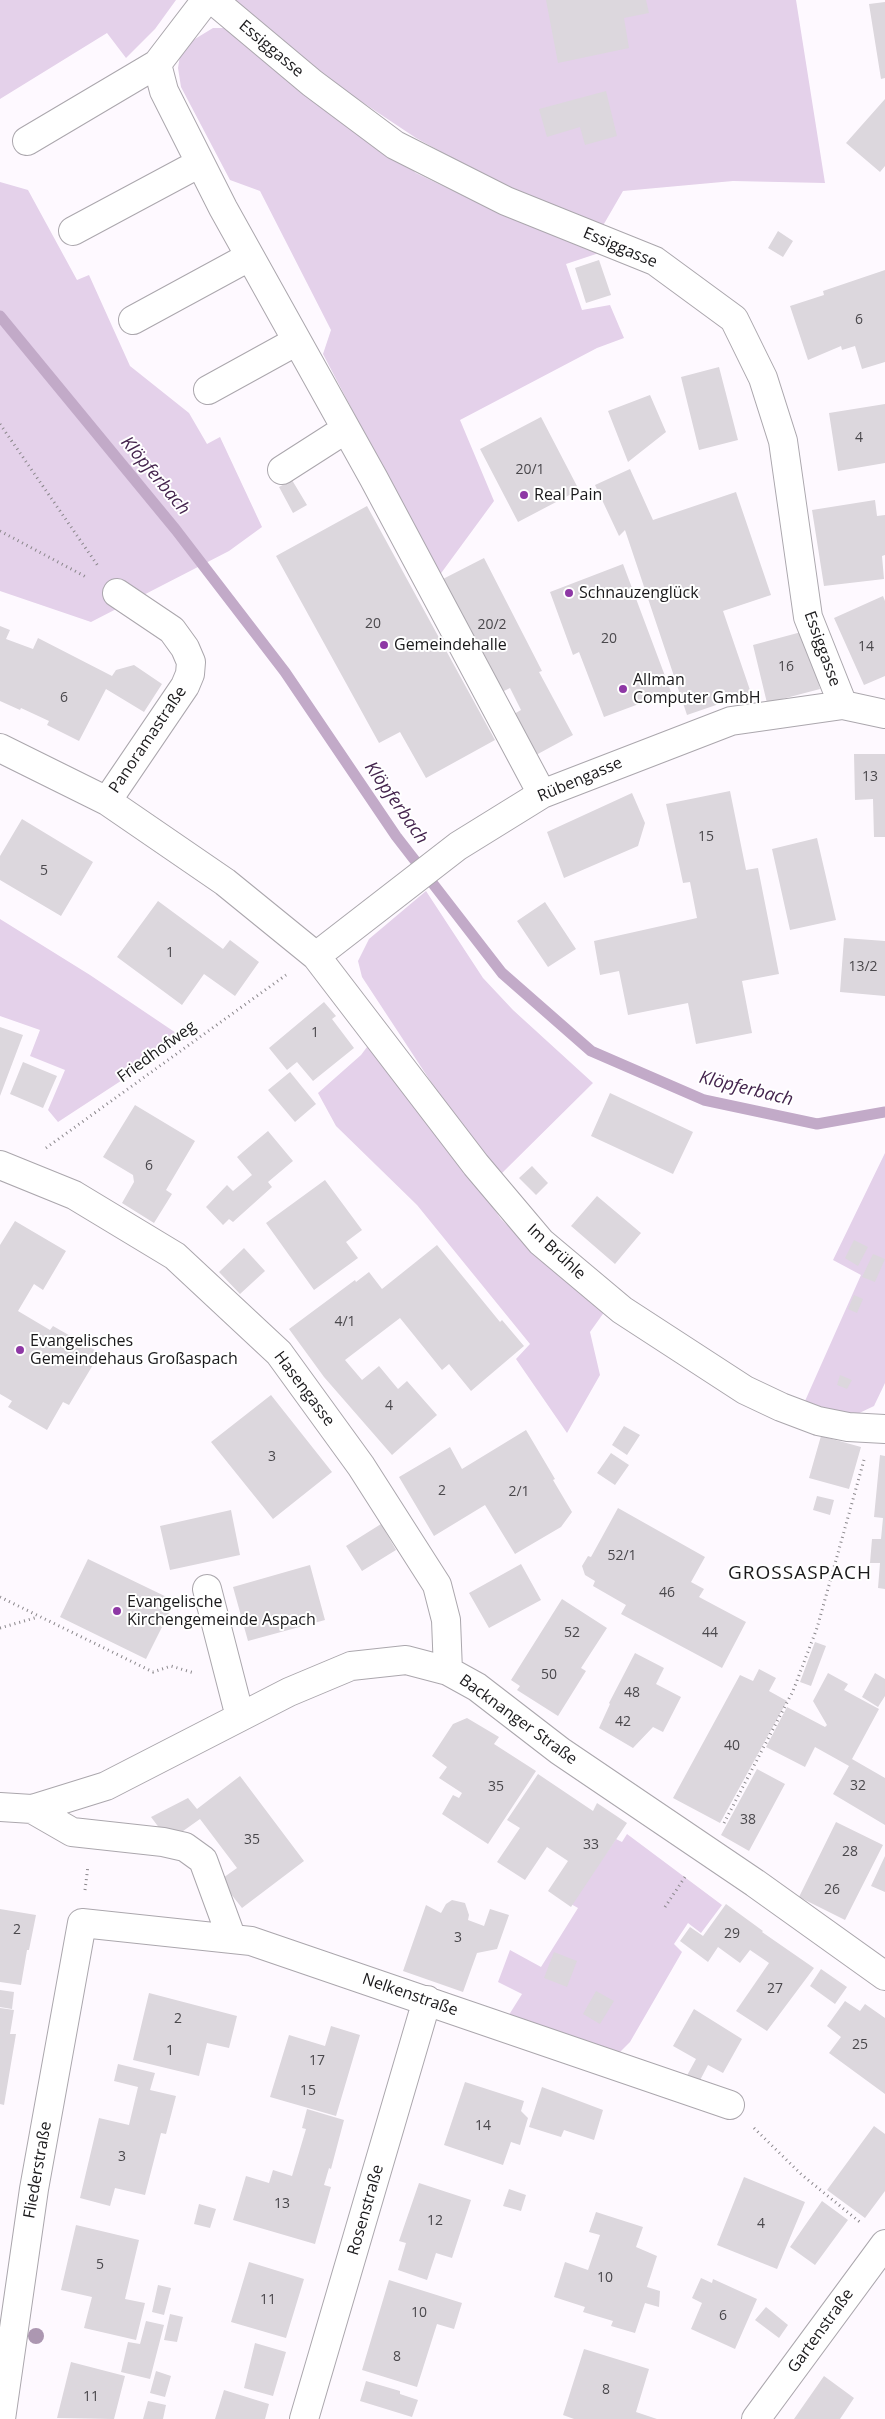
<!DOCTYPE html>
<meta charset="utf-8">
<style>
body{margin:0}
canvas{display:block;background:#fef9ff}
</style>
<canvas width="885" height="2419"></canvas>
<script>
const ctx = document.querySelector('canvas').getContext('2d');
ctx.lineJoin = 'round';
function paint(path, color) { ctx.fillStyle = color; ctx.fill(path, 'evenodd'); }
const shape = rows => new Path2D(rows.map(r => 'M' + r).join(''));
function strokePath(path, color, width, dash) { ctx.strokeStyle = color; ctx.lineWidth = width; ctx.lineCap = dash ? 'butt' : 'round'; ctx.setLineDash(dash || []); ctx.stroke(path); }
function write(font, color, halo, rows, align = 'center') {
  ctx.font = font + ' "Open Sans",sans-serif'; ctx.lineWidth = 4; ctx.setLineDash([]); ctx.textBaseline = 'middle'; ctx.strokeStyle = halo; ctx.fillStyle = color; for (const [text, x, y, turn = 0] of rows) {
    ctx.save(); ctx.translate(x, y); ctx.rotate((+turn || 0) * Math.PI / 180); ctx.textAlign = isNaN(turn) ? turn : align; if (halo) ctx.strokeText(text, 0, 0); ctx.fillText(text, 0, 0); ctx.restore();
  }
}
const green = shape([
 [0,0,176,0,155,29,126,58,107,33,0,99],
 [234,0,796,0,825,183,733,181,623,191,601,229,518,194,416,138,338,86,252,18],
 [213,28,233,28,416,173,507,217,599,253,566,264,582,310,610,305,624,338,597,348,460,420,494,501,439,576,323,354,331,330,260,191,230,180,181,87,178,68,180,55,185,45],
 [0,182,28,190,77,280,89,275,130,366,189,413,207,444,220,437,262,527,229,551,91,622,0,591],
 [426,891,483,978,513,1010,593,1083,497,1178,454,1117,362,977,358,961,369,939],
 [0,919,90,975,185,1039,58,1122,48,1110,65,1070,30,1056,40,1030,0,1016],
 [373,1039,501,1219,551,1268,605,1311,590,1332,600,1375,567,1433,516,1359,530,1344,417,1205,336,1126,318,1093,361,1055],
 [885,1153,885,1383,874,1406,851,1417,805,1401,861,1275,833,1260],
 [627,1834,722,1905,701,1933,688,1923,674,1944,682,1952,630,2042,613,2059,507,2018,522,1994,498,1982,510,1950,541,1967,578,1908,571,1904,616,1839,622,1842]
]);
const stream = shape([
 [0,316,176,530,285,672,396,836,502,973,591,1051,704,1100,817,1124,885,1112]
]);
const building = shape([
 [546,0,646,0,649,13,624,18,629,48,558,63],
 [885,2,885,78,881,79,869,4],
 [606,91,617,136,585,145,580,127,547,137,539,109],
 [885,99,885,166,880,172,846,143],
 [778,231,793,241,783,257,768,248],
 [599,260,611,295,586,303,575,268],
 [885,270,885,362,862,369,855,346,842,350,841,346,808,360,790,306,824,295,823,291],
 [719,367,738,440,699,450,681,377],
 [650,395,666,432,628,462,608,411],
 [885,404,885,463,838,471,829,413],
 [541,417,579,490,518,522,480,449],
 [630,469,653,520,736,492,771,595,723,611,751,693,687,715,625,530,619,536,595,485],
 [292,480,307,505,293,513,279,487],
 [875,500,877,516,885,515,885,555,882,556,884,579,824,586,812,510],
 [367,506,495,740,426,778,400,732,379,743,276,556],
 [484,558,542,671,539,672,573,735,536,755,514,714,521,710,510,688,502,692,441,580],
 [623,564,671,692,604,717,579,652,573,655,550,592],
 [883,596,885,601,885,676,864,685,834,618],
 [0,626,10,630,6,639,33,649,38,638,112,676,116,670,134,665,162,684,144,712,106,689,79,741,47,725,49,721,21,708,20,710,0,701],
 [805,631,820,689,767,703,753,645],
 [854,754,885,754,885,837,874,837,873,799,855,800],
 [730,791,746,870,758,868,779,974,742,981,752,1033,696,1044,688,1003,628,1015,619,971,600,975,594,941,697,918,690,882,683,883,666,804],
 [632,793,645,823,638,846,564,878,547,832],
 [22,819,93,862,61,916,0,880,0,856],
 [817,838,836,920,790,930,772,849],
 [158,901,223,949,230,940,259,962,235,996,204,974,182,1005,117,957],
 [545,902,576,949,548,967,517,921],
 [844,938,885,941,885,996,840,992],
 [324,1002,336,1016,332,1019,354,1048,313,1081,297,1062,287,1070,269,1048],
 [0,1027,23,1035,0,1096],
 [23,1062,57,1076,43,1108,10,1094],
 [290,1072,316,1104,295,1122,268,1090],
 [610,1093,693,1132,673,1174,591,1136],
 [135,1105,195,1141,166,1190,172,1194,154,1223,122,1203,134,1182,133,1175,103,1157],
 [268,1131,293,1161,268,1182,272,1187,233,1222,229,1219,223,1225,206,1207,227,1185,233,1191,252,1175,237,1157],
 [532,1166,548,1183,536,1195,519,1178],
 [325,1180,362,1230,346,1242,358,1258,314,1290,266,1223],
 [597,1196,641,1233,615,1264,571,1226],
 [15,1221,66,1251,43,1290,34,1284,18,1311,50,1330,53,1326,100,1353,69,1405,63,1402,47,1430,8,1407,12,1401,0,1394,0,1245],
 [854,1240,868,1247,858,1266,845,1258],
 [437,1245,500,1322,502,1320,524,1346,471,1391,449,1364,442,1370,400,1318,345,1360,362,1380,379,1366,398,1389,407,1381,437,1415,392,1455,324,1377,289,1329,355,1280,356,1282,369,1272,382,1289],
 [244,1248,265,1271,240,1294,219,1272],
 [873,1254,885,1259,875,1282,862,1277],
 [854,1295,863,1299,857,1313,848,1309],
 [840,1375,852,1380,847,1389,837,1385],
 [271,1395,332,1472,273,1519,211,1442],
 [624,1426,640,1435,627,1455,612,1445],
 [526,1430,555,1479,553,1480,572,1512,561,1527,515,1554,485,1505,434,1536,399,1477,450,1447,462,1469],
 [821,1436,861,1447,849,1489,809,1478],
 [611,1453,629,1465,615,1485,597,1473],
 [880,1455,885,1456,885,1589,878,1588,880,1563,870,1563,872,1539,881,1539,883,1518,874,1517],
 [817,1496,834,1500,830,1515,813,1510],
 [618,1508,705,1557,691,1582,704,1589,699,1597,746,1622,722,1668,621,1614,626,1605,593,1586,595,1581,585,1575,582,1566,588,1556,591,1557],
 [231,1510,240,1555,170,1570,160,1526],
 [381,1524,396,1550,362,1571,346,1546],
 [88,1559,175,1601,146,1659,60,1617],
 [521,1564,541,1600,489,1628,469,1593],
 [310,1565,325,1620,248,1641,233,1587],
 [562,1599,607,1628,581,1668,586,1671,558,1716,517,1690,520,1686,511,1680],
 [815,1642,826,1646,811,1686,800,1682],
 [635,1653,664,1668,656,1684,681,1697,663,1732,653,1727,633,1748,599,1728,610,1704,609,1703],
 [759,1669,776,1678,769,1691,787,1701,720,1823,673,1798,740,1675,753,1681],
 [828,1673,848,1684,844,1690,879,1709,852,1759,885,1778,885,1825,833,1794,849,1766,815,1747,805,1767,766,1747,787,1707,825,1727,827,1725,813,1701],
 [875,1673,885,1679,885,1696,878,1707,862,1697],
 [467,1718,499,1737,494,1744,536,1771,488,1844,442,1814,453,1795,459,1798,462,1793,439,1778,447,1767,432,1756,453,1724],
 [757,1769,785,1784,749,1851,721,1835],
 [538,1774,593,1811,597,1803,627,1823,571,1907,548,1891,568,1861,547,1847,525,1880,497,1862,520,1828,507,1820],
 [240,1776,304,1861,242,1908,220,1880,237,1868,200,1819,169,1841,151,1817,188,1798,197,1809],
 [836,1822,883,1845,845,1920,799,1897],
 [885,1856,885,1892,871,1886],
 [452,1900,465,1903,469,1915,468,1920,484,1926,490,1909,509,1915,497,1949,477,1953,463,1992,403,1971,426,1905,441,1913,446,1904],
 [726,1904,763,1931,762,1932,814,1968,767,2031,736,2011,769,1963,750,1950,740,1963,718,1947,708,1962,680,1941,690,1927,703,1936],
 [0,1909,36,1915,29,1950,27,1950,21,1985,0,1982],
 [554,1952,577,1961,567,1987,544,1978],
 [821,1969,847,1987,835,2004,810,1986],
 [0,1990,14,1992,12,2009,0,2007],
 [596,1991,614,2001,600,2024,583,2014],
 [149,1993,237,2016,229,2048,207,2043,199,2076,133,2060],
 [845,2001,860,2011,865,2004,885,2018,885,2094,829,2053,841,2037,827,2026],
 [0,2008,14,2010,10,2034,16,2034,4,2105,0,2104],
 [694,2009,742,2039,723,2073,708,2065,697,2086,684,2081,696,2059,673,2046],
 [331,2026,360,2035,336,2116,270,2097,289,2035,325,2046],
 [118,2064,155,2073,150,2090,176,2096,166,2134,161,2133,145,2195,115,2188,110,2206,80,2198,99,2118,129,2125,138,2087,114,2081],
 [465,2082,524,2101,521,2111,528,2118,520,2145,511,2142,503,2165,444,2145],
 [542,2087,603,2110,594,2140,564,2130,561,2137,529,2127],
 [307,2109,344,2120,331,2169,329,2168,324,2185,331,2187,315,2244,233,2220,246,2176,269,2183,273,2170,292,2176,306,2129,302,2128],
 [874,2126,885,2134,885,2191,865,2218,827,2190],
 [744,2177,805,2202,777,2269,717,2245],
 [419,2183,471,2200,452,2258,436,2253,427,2280,398,2270,406,2243,399,2241],
 [509,2189,526,2195,521,2211,503,2206],
 [822,2201,848,2220,815,2265,790,2247],
 [199,2204,216,2209,210,2228,194,2224],
 [596,2212,643,2227,636,2247,657,2256,647,2287,660,2291,659,2307,645,2303,635,2333,611,2326,613,2321,583,2312,585,2307,554,2297,565,2262,588,2270,600,2235,589,2232],
 [76,2225,139,2240,125,2299,145,2303,136,2340,84,2328,92,2297,61,2290],
 [249,2262,304,2279,286,2338,231,2322],
 [701,2278,712,2283,713,2279,757,2299,735,2349,691,2329,702,2303,692,2298],
 [389,2280,462,2303,454,2329,437,2324,417,2387,362,2370],
 [158,2285,171,2288,164,2315,152,2312],
 [766,2307,788,2325,779,2338,755,2320],
 [170,2314,183,2317,177,2342,164,2340],
 [146,2321,164,2325,150,2379,121,2372,128,2342,140,2344],
 [255,2343,286,2352,273,2396,244,2388],
 [584,2349,649,2369,636,2412,657,2419,574,2419,563,2415],
 [71,2362,125,2376,114,2419,57,2418],
 [156,2371,171,2376,165,2397,150,2393],
 [824,2376,854,2398,840,2419,794,2419],
 [366,2381,400,2391,400,2394,418,2400,412,2417,360,2401],
 [224,2390,269,2404,265,2419,215,2419],
 [148,2401,166,2405,163,2419,143,2419]
]);
const path = shape([
 [0,424,98,566],
 [0,531,88,578],
 [46,1148,286,975],
 [0,1597,153,1672,171,1666,194,1673],
 [0,1628,38,1617],
 [724,1823,793,1691,817,1628,864,1460],
 [85,1890,88,1866],
 [665,1907,685,1877],
 [754,2128,802,2175,861,2223]
]);
const minor = shape([
 [206,0,157,64,164,91,223,208,374,479,542,794],
 [213,0,312,83,395,145,506,201,655,261,734,319,763,378,783,441,808,617,843,705],
 [27,141,157,64],
 [73,231,200,163],
 [133,320,249,257],
 [208,390,297,341],
 [282,470,346,429],
 [0,748,107,801,225,882,316,956,476,1165,541,1242,622,1310,745,1390,781,1407,818,1421,848,1427,885,1429],
 [107,801,185,686,190,674,191,662,185,648,172,630,117,593],
 [316,956,458,846,542,794,731,721,843,705,885,714],
 [0,1165,74,1195,175,1256,279,1353,361,1466,437,1585,446,1620,448,1671],
 [207,1589,240,1717],
 [0,1807,32,1809,106,1786,289,1692,351,1666,406,1660,448,1671,477,1687,560,1751,755,1883,885,1976],
 [32,1809,72,1832,163,1842,185,1847,203,1860,232,1939],
 [1,2419,34,2189,82,1923,251,1941,730,2105],
 [304,2419,427,2000],
 [756,2419,885,2244]
]);
const trees = [
 [36,2336]
];
const markers = [
 [524,495,5,"#8e38a5"],
 [569,593,5,"#8e38a5"],
 [384,645,5,"#8e38a5"],
 [623,689,5,"#8e38a5"],
 [20,1350,5,"#8e38a5"],
 [117,1611,5,"#8e38a5"]
];
const numberNames = [
 ["6",859,320],
 ["4",859,438],
 ["20/1",530,470],
 ["20",373,624],
 ["20/2",492,625],
 ["20",609,639],
 ["14",866,647],
 ["16",786,667],
 ["6",64,698],
 ["13",870,777],
 ["15",706,837],
 ["5",44,871],
 ["1",170,953],
 ["13/2",863,967],
 ["1",315,1033],
 ["6",149,1166],
 ["4/1",345,1322],
 ["4",389,1406],
 ["3",272,1457],
 ["2",442,1491],
 ["2/1",519,1492],
 ["52/1",622,1556],
 ["46",667,1593],
 ["52",572,1633],
 ["44",710,1633],
 ["50",549,1675],
 ["48",632,1693],
 ["42",623,1722],
 ["40",732,1746],
 ["32",858,1786],
 ["35",496,1787],
 ["38",748,1820],
 ["35",252,1840],
 ["33",591,1845],
 ["28",850,1852],
 ["26",832,1890],
 ["2",17,1930],
 ["29",732,1934],
 ["3",458,1938],
 ["27",775,1989],
 ["2",178,2019],
 ["25",860,2045],
 ["1",170,2051],
 ["17",317,2061],
 ["15",308,2091],
 ["14",483,2126],
 ["3",122,2157],
 ["13",282,2204],
 ["12",435,2221],
 ["4",761,2224],
 ["5",100,2265],
 ["10",605,2278],
 ["11",268,2300],
 ["10",419,2313],
 ["6",723,2316],
 ["8",397,2357],
 ["8",606,2390],
 ["11",91,2397]
];
const streetNames = [
 ["Essiggasse",271,49,40],
 ["Essiggasse",620,248,23],
 ["Essiggasse",822,649,70],
 ["Panoramastraße",148,740,-56],
 ["Rübengasse",580,780,-23],
 ["Friedhofweg",157,1052,-36],
 ["Im Brühle",556,1252,43],
 ["Hasengasse",304,1389,53],
 ["Backnanger Straße",518,1720,36],
 ["Nelkenstraße",410,1995,19],
 ["Fliederstraße",38,2170,-80],
 ["Rosenstraße",366,2210,-74],
 ["Gartenstraße",821,2331,-54]
];
const poiNames = [
 ["Real Pain",534,495],
 ["Schnauzenglück",579,593],
 ["Gemeindehalle",394,645],
 ["Allman",633,680],
 ["Computer GmbH",633,698],
 ["Evangelisches",30,1341],
 ["Gemeindehaus Großaspach",30,1359],
 ["Evangelische",127,1602],
 ["Kirchengemeinde Aspach",127,1620]
];
const waterNames = [
 ["Klöpferbach",155,476,50],
 ["Klöpferbach",396,803,55],
 ["Klöpferbach",746,1089,14]
];
const quarterNames = [
 ["GROSSASPACH",800,1574]
];
paint(green, '#e4d1ea');
strokePath(stream, '#c2aac8', 11);
paint(building, '#dcd7dd');
strokePath(minor, '#aba7ad', 30);
strokePath(path, '#8a878b', 3, [1, 4]);
strokePath(minor, '#fff', 28);
ctx.fillStyle = '#ac97b1';
for (const [x, y] of trees) { ctx.beginPath(); ctx.arc(x, y, 8, 0, 2 * Math.PI); ctx.fill(); }
for (const [x, y, r, color] of markers) { const dot = new Path2D(); dot.arc(x, y, r, 0, 2 * Math.PI); ctx.fillStyle = color; ctx.fill(dot); strokePath(dot, '#fff', 2); }
write('14px', '#4a484c', null, numberNames);
write('16px', '#1a191b', '#fff', streetNames);
write('16px', '#1a191b', '#fff', poiNames, 'left');
write('italic 18px', '#44244d', '#fff', waterNames);
ctx.letterSpacing = '1px';
write('19px', '#1a191b', '#fff', quarterNames);
ctx.letterSpacing = '0px';
</script>
